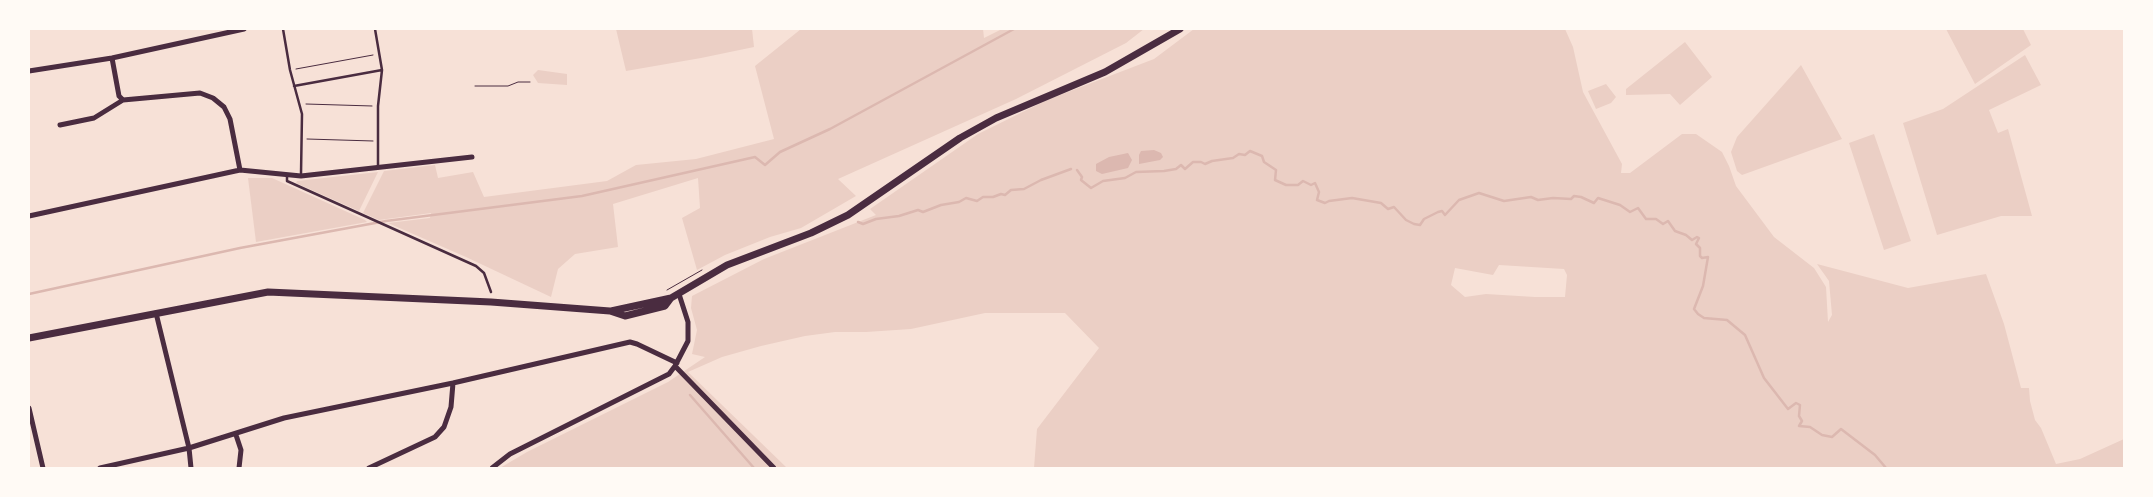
<!DOCTYPE html>
<style>
body{margin:0}
#map{position:relative;width:2153px;height:497px;overflow:hidden;background:#f7e1d7;font-family:"PT Serif",serif}
canvas{display:block}
.frame{position:absolute;inset:0;border:30px solid #fffaf5;pointer-events:none}
</style>
<div id="map">
<canvas width="2153" height="497"></canvas>
<div class="frame"></div>
</div>
<script>
const ctx = document.querySelector('canvas').getContext('2d');
ctx.lineJoin = 'round';
function paint(path, color) { ctx.fillStyle = color; ctx.fill(path, 'evenodd'); }
const shape = rows => new Path2D(rows.map(r => 'M' + r).join(''));
function strokePath(path, color, width, dash) { ctx.strokeStyle = color; ctx.lineWidth = width; ctx.lineCap = dash ? 'butt' : 'round'; ctx.setLineDash(dash || []); ctx.stroke(path); }
const green = shape([
 [616,29,752,29,754,47,701,58,626,71],
 [801,29,983,29,984,38,1002,29,1144,29,1126,43,1016,99,838,179,856,196,801,228,770,237,725,255,697,270,682,218,700,208,698,178,613,204,618,247,575,254,558,269,551,297,466,257,388,223,430,218,431,213,379,220,363,213,384,171,435,165,438,178,473,172,484,197,607,181,636,165,696,159,774,139,755,66],
 [1194,29,1565,29,1573,47,1583,92,1622,164,1621,173,1630,173,1682,134,1696,134,1722,152,1729,166,1736,186,1774,237,1814,268,1826,287,1828,322,1832,315,1829,281,1817,264,1908,288,1986,274,2004,324,2021,388,2029,388,2030,401,2035,420,2041,428,2056,464,2080,459,2124,439,2124,468,1034,468,1037,429,1099,348,1065,313,985,313,911,329,866,332,835,332,805,336,761,346,722,357,688,372,787,468,500,468,527,452,668,382,705,357,692,354,697,330,691,308,692,296,764,259,876,215,870,209,978,134,1047,100,1154,59],
 [1499,265,1564,269,1567,275,1565,297,1535,297,1486,294,1465,297,1451,285,1455,268,1493,275],
 [1946,29,2023,29,2031,45,1975,84],
 [1685,42,1712,77,1680,105,1670,94,1626,95,1626,89],
 [2025,55,2041,85,1989,110,1998,133,2008,129,2032,216,2001,216,1937,235,1903,123,1943,109],
 [1801,65,1842,139,1742,175,1737,171,1731,152,1737,137],
 [538,70,567,74,567,85,538,83,533,75],
 [1606,84,1616,97,1611,103,1596,109,1588,91],
 [1874,134,1911,241,1884,250,1849,143],
 [378,172,359,211,296,183,297,181],
 [248,178,272,178,365,220,367,222,256,242]
]);
const water = shape([
 [1154,150,1161,153,1163,157,1160,160,1139,164,1139,155,1141,151],
 [1128,153,1132,160,1128,168,1102,174,1096,171,1096,164,1109,157]
]);
const stream = shape([
 [1077,170,1082,177,1081,180,1091,188,1103,181,1125,178,1136,172,1164,171,1176,169,1181,165,1185,169,1193,162,1201,162,1205,164,1212,161,1233,158,1239,154,1245,155,1250,151,1262,156,1264,162,1276,170,1275,180,1286,185,1298,185,1303,181,1311,185,1315,183,1319,192,1317,200,1325,203,1329,201,1352,198,1381,203,1388,209,1394,207,1406,220,1414,224,1420,225,1424,219,1438,212,1442,211,1445,215,1459,200,1479,193,1504,201,1531,197,1538,200,1553,198,1571,199,1574,196,1581,197,1594,203,1598,198,1620,205,1630,212,1638,208,1646,219,1656,219,1663,224,1668,221,1675,231,1686,235,1692,240,1697,237,1699,238,1696,244,1700,248,1700,256,1702,258,1708,257,1703,286,1694,309,1698,314,1704,318,1727,320,1745,335,1764,378,1788,409,1796,403,1800,405,1799,416,1802,421,1799,426,1810,427,1822,435,1832,437,1841,429,1875,455,1886,468],
 [858,222,863,224,876,219,899,216,918,210,923,212,941,205,959,202,966,198,977,201,983,197,993,197,1001,194,1005,195,1011,190,1024,189,1041,180,1071,169],
 [29,294,240,248,386,221,582,196,755,157,765,165,780,152,830,129,1014,29],
 [690,395,754,468]
]);
const path = shape([
 [296,69,373,55],
 [475,86,508,86,518,82,530,82],
 [306,104,372,106],
 [307,139,373,141],
 [667,290,702,270]
]);
const service = shape([
 [283,29,290,70,302,114,301,174],
 [375,29,382,70,378,106,378,166],
 [294,86,382,70],
 [287,175,287,181,476,266,484,273,491,292]
]);
const minor = shape([
 [112,58,119,96,123,100,200,93,213,98,224,107,230,119,240,170],
 [29,71,112,58,244,29],
 [60,125,94,118,123,100],
 [29,216,240,170,301,176,472,157],
 [156,313,189,448,191,468],
 [675,366,774,468],
 [29,408,43,468],
 [236,435,241,450,239,468],
 [100,468,189,448,284,418,453,383,630,342,637,344,677,363],
 [369,468,435,437,444,427,451,407,453,383],
 [492,468,510,454,669,374,675,366,688,341,688,322,679,294]
]);
const secondary = shape([
 [611,311,671,298,727,265,811,233,848,215,960,138,996,118,1105,72,1180,29],
 [29,338,268,292,491,302,610,311,625,316,665,306,671,298]
]);
paint(green, '#ebcfc5');
paint(water, '#dcb8b0');
strokePath(stream, '#dcb8b0', 2.5);
strokePath(path, '#4a2c40', 1);
strokePath(service, '#4a2c40', 2.5);
strokePath(minor, '#4a2c40', 5);
strokePath(secondary, '#4a2c40', 7);
</script>
